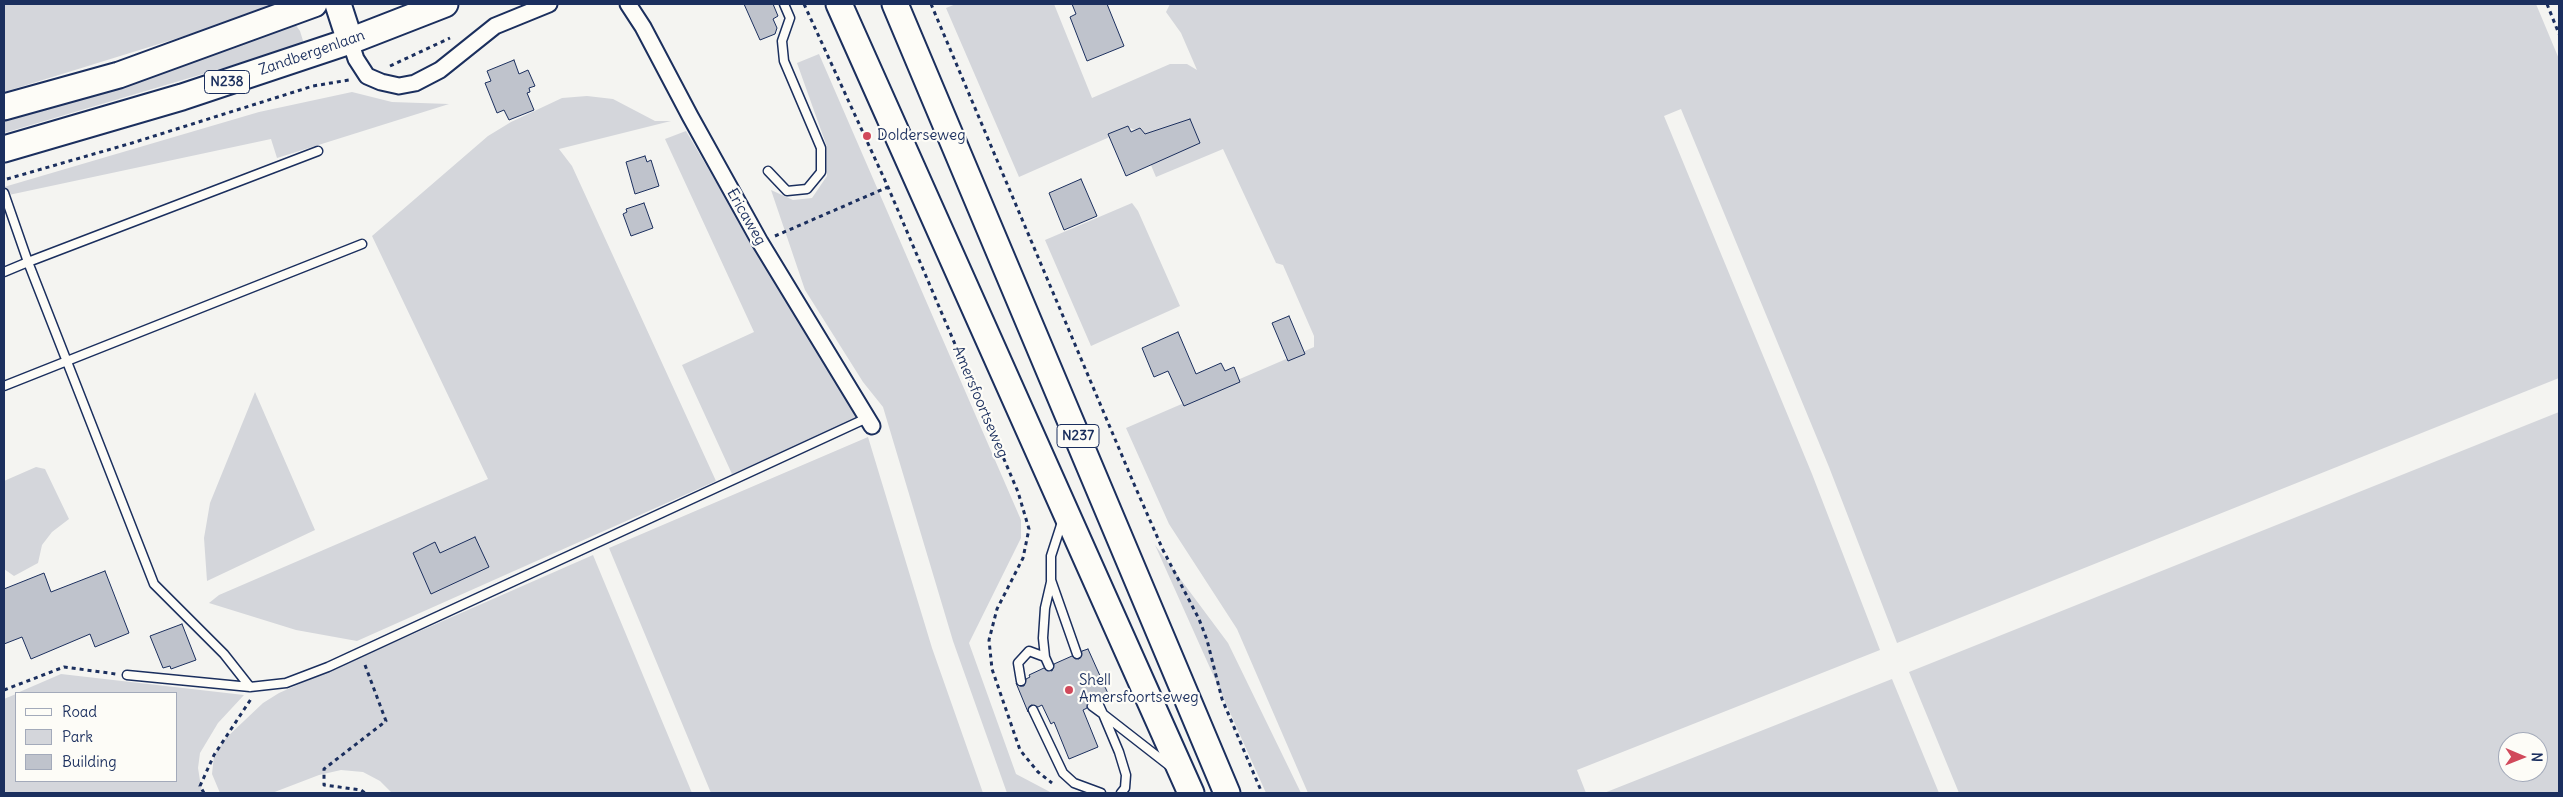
<!DOCTYPE html>
<style>
body{margin:0}
#map{position:relative;width:2563px;height:797px;overflow:hidden;background:#f4f4f1;font-family:Delius,sans-serif}
canvas{display:block}
.frame{position:absolute;inset:0;border:5px solid #1b2f5e;pointer-events:none}
.legend{position:absolute;left:15px;top:692px;width:162px;height:90px;box-sizing:border-box;background:#fdfcf7;border:1px solid #a3aaba;margin:0;padding:6px 9px;list-style:none;font-size:15px;color:#1b2f5e}
.legend li{display:flex;align-items:center;gap:10px;height:25px}
.legend b{width:25px;border:1px solid #a3aaba}
.north{position:absolute;left:2498px;top:732px;width:50px;height:50px;box-sizing:border-box;background:#fdfcf7;border:1px solid #a3aaba;border-radius:50%;rotate:91deg;font-size:14px;font-weight:700;line-height:20px;text-align:center;color:#1b2f5e}
.north::after{content:'';display:block;margin:auto;width:18px;height:22px;background:#d1495b;clip-path:polygon(50% 0,100% 100%,50% 72%,0 100%)}
</style>
<div id="map">
<canvas width="2563" height="797"></canvas>
<div class="frame"></div>
<ul class="legend">
<li><b style="height:6px;background:#fdfcf7"></b>Road</li>
<li><b style="height:14px;background:#d4d6db"></b>Park</li>
<li><b style="height:14px;background:#bfc3cc"></b>Building</li>
</ul>
<div class="north">N</div>
</div>
<script>
const ctx = document.querySelector('canvas').getContext('2d');
ctx.lineJoin = 'round';
function paint(path, color) { ctx.fillStyle = color; ctx.fill(path, 'evenodd'); }
const shape = rows => new Path2D(rows.map(r => 'M' + r).join(''));
function strokePath(path, color, width, dash) { ctx.strokeStyle = color; ctx.lineWidth = width; ctx.lineCap = dash ? 'butt' : 'round'; ctx.setLineDash(dash || []); ctx.stroke(path); }
function write(font, color, halo, rows, align = 'center') {
  ctx.font = font + ' Delius,sans-serif'; ctx.lineWidth = 4.5; ctx.setLineDash([]); ctx.textBaseline = 'middle'; ctx.strokeStyle = halo; ctx.fillStyle = color; for (const [text, x, y, turn = 0] of rows) {
    ctx.save(); ctx.translate(x, y); ctx.rotate((+turn || 0) * Math.PI / 180); ctx.textAlign = isNaN(turn) ? turn : align; if (halo) ctx.strokeText(text, 0, 0); ctx.fillText(text, 0, 0); ctx.restore();
  }
}
const green = shape([
 [4,4,288,4,4,92],
 [956,4,1054,4,1092,98,1170,64,1187,64,1197,70,1181,33,1166,12,1170,4,2536,4,2559,59,2559,378,1897,643,1829,467,1681,109,1664,116,1812,474,1880,650,1577,770,1586,793,1308,793,1237,629,1169,524,1126,428,1314,347,1314,336,1283,265,1276,263,1223,149,1156,177,1136,130,1130,128,1019,177,946,8],
 [295,24,300,31,304,44,4,133,4,112],
 [819,54,1021,520,1021,538,969,643,1016,774,1052,793,1007,793,953,641,883,407,863,382,805,290,771,190,793,200,812,198,827,176,827,147,797,63],
 [352,92,392,102,449,104,277,158,271,139,4,196,4,187,259,112],
 [587,96,613,99,655,121,671,121,559,149,572,166,716,481,357,641,296,630,209,603,219,595,488,479,372,236,488,136,511,122,562,98],
 [686,131,785,299,858,417,854,421,732,474,682,365,754,332,665,139],
 [1132,203,1138,211,1180,306,1091,346,1045,240],
 [255,392,315,530,207,581,204,538,210,503],
 [2559,412,2559,793,1959,793,1909,672],
 [2508,742,2538,742,2538,772,2508,772],
 [868,437,932,648,983,793,711,793,609,548],
 [36,467,45,469,69,519,52,532,42,545,38,563,14,576,4,569,4,481],
 [1155,545,1228,643,1301,793,1266,793],
 [593,555,692,793,392,793,380,781,363,772,341,770,319,775,272,793,220,793,212,774,214,755,226,738,263,703,279,693],
 [61,674,244,695,218,723,200,753,198,768,202,793,4,793,4,699,16,694,16,781,176,781,176,693,17,693],
 [1892,679,1939,793,1604,793]
]);
const building = shape([
 [744,4,773,4,778,16,773,19,777,28,775,34,760,40,744,4],
 [1072,4,1107,4,1124,46,1087,61,1070,17,1076,14,1072,4],
 [514,60,519,74,528,70,535,86,529,88,530,92,527,93,534,110,509,120,504,110,497,113,485,83,491,81,487,71,514,60],
 [1190,119,1200,143,1126,176,1108,134,1128,126,1131,132,1140,128,1145,134,1190,119],
 [645,156,647,162,651,160,659,186,635,194,626,162,645,156],
 [1081,179,1097,216,1064,230,1049,193,1081,179],
 [644,203,653,228,631,236,623,214,627,212,626,209,644,203],
 [1289,316,1305,354,1288,361,1272,323,1289,316],
 [1178,332,1196,374,1221,363,1225,371,1234,367,1240,382,1184,406,1168,371,1154,377,1142,348,1178,332],
 [475,537,489,567,431,594,413,553,435,542,440,553,475,537],
 [105,571,129,633,95,647,90,634,31,659,22,637,4,644,4,589,44,573,51,592,105,571],
 [182,624,196,660,171,669,170,666,163,668,150,636,182,624],
 [1088,649,1110,698,1103,701,1096,698,1088,702,1087,708,1083,710,1098,747,1069,759,1054,722,1051,724,1042,705,1038,707,1031,705,1028,712,1016,683,1020,686,1024,686,1026,679,1030,677,1029,675,1044,668,1052,671,1054,664,1072,656,1079,659,1082,651,1088,649]
]);
const path = shape([
 [804,4,888,187,1018,492,1029,529,1023,558,997,609,989,640,992,669,1020,750,1038,772,1052,783],
 [931,4,1134,484,1163,550,1199,619,1207,640,1222,699,1262,793],
 [2547,4,2559,34],
 [390,66,450,38],
 [7,179,132,143,313,86,349,80],
 [775,236,888,187],
 [365,665,386,721,324,769,324,785,361,790,365,793],
 [4,690,64,667,116,674],
 [204,793,200,786,214,755,251,699]
]);
const service = shape([
 [768,171,787,191,807,189,821,172,821,148,784,61,782,41,790,18,784,4],
 [4,193,28,262,4,272],
 [4,386,362,244],
 [1062,522,1051,556,1051,580,1077,654],
 [1049,666,1045,657,1043,638,1045,608,1051,582],
 [127,675,250,687,286,683,328,667,867,418],
 [1021,681,1018,663,1029,651,1045,657],
 [250,687,224,654,154,584,28,262,318,151],
 [1098,703,1103,714,1171,767],
 [1092,706,1103,714,1119,752,1126,775,1125,788,1121,793],
 [1033,710,1063,773,1074,783,1101,793]
]);
const minor = shape([
 [628,4,643,27,690,116,760,242,872,426],
 [350,41,356,59,367,76,381,82,399,86,415,83,440,70,495,26,549,4]
]);
const primary = shape([
 [338,4,350,41],
 [839,4,1191,793],
 [895,4,1227,793],
 [4,107,119,75,314,4],
 [4,149,182,97,350,41,445,4]
]);
const markers = [
 [867,136,5,"#d1495b"],
 [1069,690,5,"#d1495b"]
];
const shields = [
 [227,82,45],
 [1078,436,42]
];
const shieldNames = [
 ["N238",227,82],
 ["N237",1078,436]
];
const streetNames = [
 ["Zandbergenlaan",312,53,-19],
 ["Ericaweg",746,217,60],
 ["Amersfoortseweg",980,402,67]
];
const poiNames = [
 ["Dolderseweg",877,136],
 ["Shell",1079,681],
 ["Amersfoortseweg",1079,698]
];
paint(green, '#d4d6db');
paint(building, '#bfc3cc');
strokePath(building, '#1b2f5e', 1);
strokePath(service, '#1b2f5e', 11);
strokePath(minor, '#1b2f5e', 19);
strokePath(primary, '#1b2f5e', 29);
strokePath(path, '#1b2f5e', 3, [4, 4]);
strokePath(service, '#fdfcf7', 8);
strokePath(minor, '#fdfcf7', 15);
strokePath(primary, '#fdfcf7', 25);
for (const [x, y, r, color] of markers) { const dot = new Path2D(); dot.arc(x, y, r, 0, 2 * Math.PI); ctx.fillStyle = color; ctx.fill(dot); strokePath(dot, '#fdfcf7', 2); }
for (const [x, y, w] of shields) { const box = new Path2D(); box.roundRect(x - w / 2, y - 11.5, w, 23, 4); ctx.fillStyle = '#fdfcf7'; ctx.fill(box); strokePath(box, '#1b2f5e', 1); }
write('bold 14px', '#1b2f5e', null, shieldNames);
write('15px', '#1b2f5e', '#fdfcf7', streetNames);
write('15px', '#1b2f5e', '#fdfcf7', poiNames, 'left');
</script>
